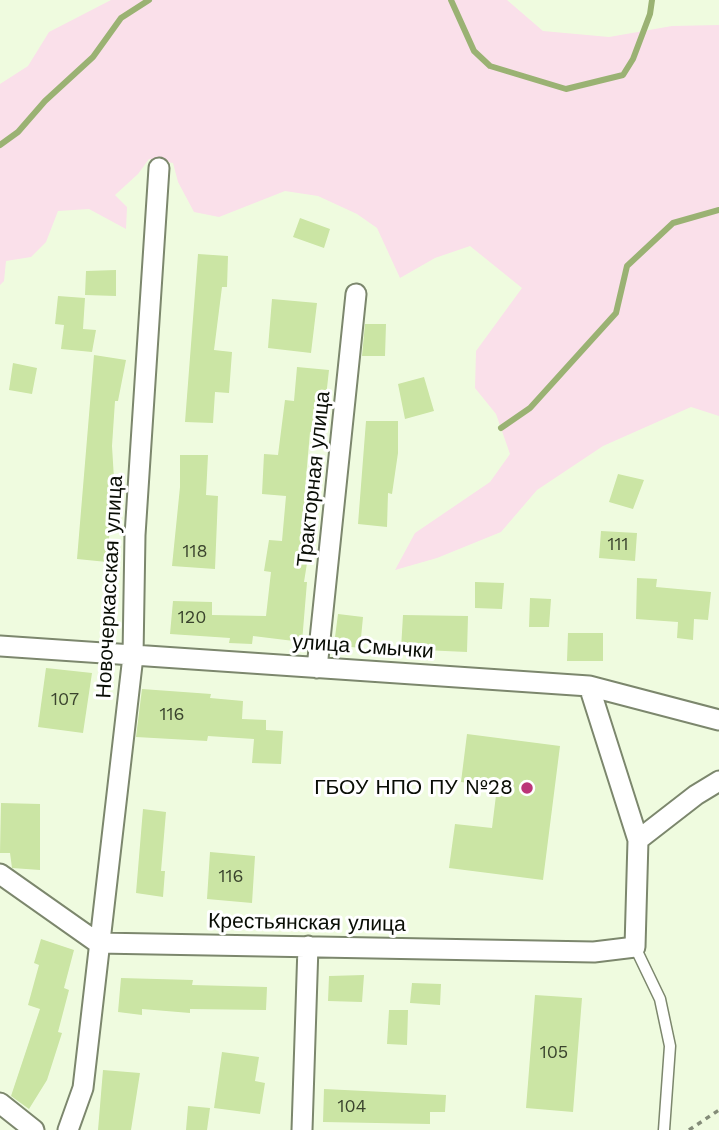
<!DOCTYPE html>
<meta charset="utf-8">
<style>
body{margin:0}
canvas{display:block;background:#effbdf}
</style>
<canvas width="719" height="1130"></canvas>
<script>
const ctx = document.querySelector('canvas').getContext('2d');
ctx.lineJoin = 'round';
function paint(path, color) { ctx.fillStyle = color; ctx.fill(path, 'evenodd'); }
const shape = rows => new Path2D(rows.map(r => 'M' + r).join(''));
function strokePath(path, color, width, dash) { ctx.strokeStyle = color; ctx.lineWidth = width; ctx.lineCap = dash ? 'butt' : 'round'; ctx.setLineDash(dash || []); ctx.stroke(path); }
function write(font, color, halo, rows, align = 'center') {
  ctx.font = font + ' "Work Sans",sans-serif'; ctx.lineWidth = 6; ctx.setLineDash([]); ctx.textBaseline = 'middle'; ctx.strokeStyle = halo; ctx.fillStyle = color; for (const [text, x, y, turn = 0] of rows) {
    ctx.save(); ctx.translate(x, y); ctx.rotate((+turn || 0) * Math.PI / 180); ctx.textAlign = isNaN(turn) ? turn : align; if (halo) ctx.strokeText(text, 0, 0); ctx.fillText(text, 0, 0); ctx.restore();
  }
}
const green = shape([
 [111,0,507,0,543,31,609,37,672,26,719,25,719,416,691,407,603,446,537,490,501,532,437,558,395,570,415,533,490,482,510,454,496,414,475,388,476,351,522,288,470,246,435,258,400,278,377,228,357,214,318,196,285,191,219,217,194,212,178,182,173,163,149,159,138,174,115,195,127,207,126,229,89,209,58,211,46,242,31,257,6,261,4,281,0,285,0,84,28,66,49,32]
]);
const stream = shape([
 [451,0,474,51,490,66,566,89,623,75,633,59,650,14,652,0],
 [0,145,18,132,45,101,93,57,121,18,149,0],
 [501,428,530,408,616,313,627,266,673,223,719,210]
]);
const building = shape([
 [300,218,330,229,324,248,293,237],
 [198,254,228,256,227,287,222,287,214,350,232,352,229,393,215,392,213,423,185,422],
 [116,270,116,296,85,295,86,271],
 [58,296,85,298,83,329,96,330,92,352,61,349,64,325,55,324],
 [272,299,317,303,311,353,268,348],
 [365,324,386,324,385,356,362,356],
 [94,355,126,360,118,401,115,401,112,446,114,479,107,562,77,559],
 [13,363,37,368,32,394,9,390],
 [297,367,329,370,322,433,310,432,304,500,317,501,304,582,307,582,302,642,253,636,252,644,229,643,230,638,170,634,173,601,212,602,212,615,266,616,271,572,264,571,269,540,282,541,286,496,262,494,264,454,278,455,285,400,294,401],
 [424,377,434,411,405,419,398,384],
 [366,421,398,421,398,453,392,494,388,493,387,527,358,524],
 [180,455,208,455,206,495,218,496,215,569,172,566,180,487],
 [618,474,644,480,633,509,609,502],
 [601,531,637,533,635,561,599,558],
 [637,578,657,579,656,587,711,592,708,620,694,619,693,640,677,638,678,622,636,619],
 [475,582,504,583,502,609,475,608],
 [530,598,551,599,549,627,529,627],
 [338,614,363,617,360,648,334,645],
 [403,615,468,616,467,652,401,649],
 [568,633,603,633,603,661,567,661],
 [46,668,92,673,83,733,38,727],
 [142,689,211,694,210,698,243,701,242,719,266,720,266,730,283,731,281,764,252,763,254,739,208,736,207,741,136,737],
 [467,734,560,746,543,880,449,868,455,824,492,828,497,787,461,782],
 [1,803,40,804,40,870,12,868,10,853,0,853],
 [143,809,166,812,161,871,165,871,163,897,136,893],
 [210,852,255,856,252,903,207,899],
 [41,939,74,950,64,988,69,990,58,1032,62,1033,47,1080,29,1109,11,1096,40,1009,28,1005,39,965,34,963],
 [364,975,362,1002,328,1001,329,976],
 [121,978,193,980,192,985,267,987,266,1010,190,1009,190,1013,142,1009,142,1015,118,1012],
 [412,983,441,984,440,1005,410,1003],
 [535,995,582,998,573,1112,526,1108],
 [389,1010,408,1010,407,1045,387,1044],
 [222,1052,259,1057,255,1081,265,1083,260,1114,214,1108],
 [103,1070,140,1073,131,1130,98,1130],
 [324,1089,446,1095,445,1112,430,1112,430,1124,323,1122],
 [188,1106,210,1108,207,1130,186,1130]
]);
const path = shape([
 [689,1130,719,1110]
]);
const service = shape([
 [635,947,660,999,670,1046,664,1130]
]);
const minor = shape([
 [0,646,589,686,719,720],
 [317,668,356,294],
 [638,840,696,795,719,781],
 [0,874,98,943,594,952,635,947,638,840,589,686],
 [0,1103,34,1130],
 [68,1130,83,1088,133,656,135,535,159,168],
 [302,1130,308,946]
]);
const markers = [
 [527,788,7,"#bb3578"]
];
const numberNames = [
 ["111",618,545],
 ["118",195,552],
 ["120",192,618],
 ["107",65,700],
 ["116",172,715],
 ["116",231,877],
 ["105",554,1053],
 ["104",352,1107]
];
const streetNames = [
 ["Тракторная улица",314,479,-84],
 ["Новочеркасская улица",110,587,-87],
 ["улица Смычки",363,647,4],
 ["Крестьянская улица",307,923,1]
];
const poiNames = [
 ["ГБОУ НПО ПУ №28",513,788]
];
paint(green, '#fae0ea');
strokePath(stream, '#9ab273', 6);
paint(building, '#cbe5a4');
strokePath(service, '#7c876d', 13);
strokePath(minor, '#7c876d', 23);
strokePath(path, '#838b78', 3.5, [5, 5]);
strokePath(service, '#fff', 10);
strokePath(minor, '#fff', 19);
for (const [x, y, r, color] of markers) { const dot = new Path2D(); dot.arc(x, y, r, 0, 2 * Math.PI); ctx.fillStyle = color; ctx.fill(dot); strokePath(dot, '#fff', 2.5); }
write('18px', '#3a432d', null, numberNames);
write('21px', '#090d05', '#fff', streetNames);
write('21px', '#090d05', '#fff', poiNames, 'right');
</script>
